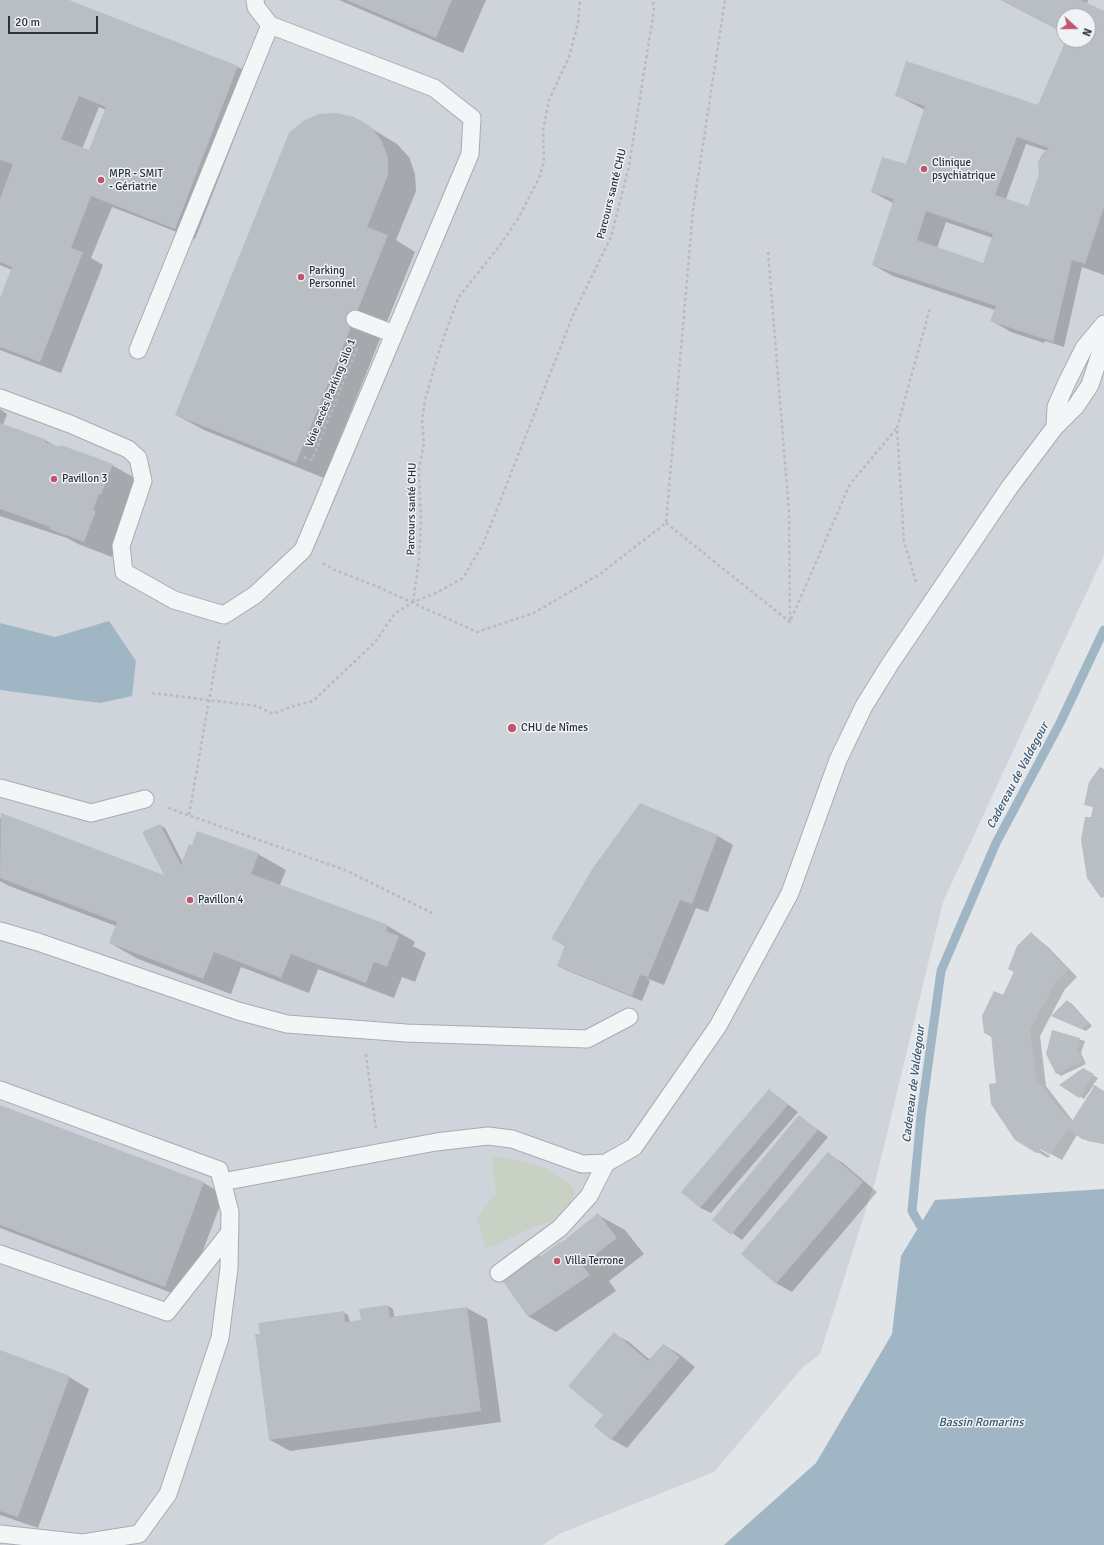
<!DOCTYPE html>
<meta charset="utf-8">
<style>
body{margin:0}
#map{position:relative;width:1104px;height:1545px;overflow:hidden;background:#e1e5e8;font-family:Signika,sans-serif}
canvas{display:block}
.north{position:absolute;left:1056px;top:8px;width:40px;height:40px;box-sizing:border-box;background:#f0f3f6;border:1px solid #a1a7ac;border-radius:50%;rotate:111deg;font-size:11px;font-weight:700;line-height:16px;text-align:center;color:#2b343e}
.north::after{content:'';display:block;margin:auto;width:14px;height:18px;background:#be5571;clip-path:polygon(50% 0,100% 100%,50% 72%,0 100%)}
.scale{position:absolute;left:8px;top:16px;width:90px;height:18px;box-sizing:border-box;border:2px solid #2b343e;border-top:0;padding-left:5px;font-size:12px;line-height:14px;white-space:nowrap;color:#2b343e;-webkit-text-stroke:3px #f0f3f6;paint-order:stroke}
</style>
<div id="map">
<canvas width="1104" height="1545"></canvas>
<div class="north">N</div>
<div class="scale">20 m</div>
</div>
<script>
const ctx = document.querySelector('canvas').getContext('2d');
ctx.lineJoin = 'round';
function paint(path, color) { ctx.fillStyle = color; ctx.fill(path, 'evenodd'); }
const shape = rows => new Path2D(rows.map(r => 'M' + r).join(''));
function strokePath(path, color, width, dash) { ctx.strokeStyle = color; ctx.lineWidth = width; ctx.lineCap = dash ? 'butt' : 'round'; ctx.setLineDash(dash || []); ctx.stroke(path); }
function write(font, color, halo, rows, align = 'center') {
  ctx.font = font + ' Signika,sans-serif'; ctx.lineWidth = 3; ctx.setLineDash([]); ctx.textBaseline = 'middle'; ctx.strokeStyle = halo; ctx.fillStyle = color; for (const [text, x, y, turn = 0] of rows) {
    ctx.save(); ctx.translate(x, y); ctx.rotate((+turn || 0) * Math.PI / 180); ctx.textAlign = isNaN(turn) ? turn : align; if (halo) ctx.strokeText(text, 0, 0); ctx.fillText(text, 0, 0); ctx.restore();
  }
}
const built = shape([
 [0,0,1104,0,1104,555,943,902,877,1175,820,1354,803,1367,714,1472,559,1534,543,1545,0,1545],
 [1064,16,1088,16,1088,40,1064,40]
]);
const green = shape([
 [492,1157,513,1159,544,1168,569,1183,575,1191,570,1203,553,1220,529,1229,493,1246,485,1248,477,1217,496,1193]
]);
const water = shape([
 [109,621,136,661,132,696,100,703,0,690,0,623,55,637],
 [1104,1189,1104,1545,724,1545,816,1463,892,1334,901,1256,935,1200]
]);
const shadow = shape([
 [0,0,66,0,238,67,258,78,195,239,112,207,91,258,103,265,61,373,0,350,0,301,12,270,0,265],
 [99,107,106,110,89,152,82,149],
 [339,0,486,0,463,53],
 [1001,0,1088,0,1087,4,1104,12,1104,275,1082,267,1064,347,1045,341,1044,343,1011,332,992,321,995,310,893,276,873,265,893,203,872,192,907,166,925,110,896,95,1039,107,1067,40,1088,40,1088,16,1064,16,1064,33],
 [1026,144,1047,151,1029,208,1006,199],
 [946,222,993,238,984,264,937,248],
 [354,118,397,144,409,157,415,174,416,191,396,240,415,252,324,478,204,430,176,415],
 [0,409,7,414,3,425,45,440,59,448,112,465,140,481,112,557,78,544,67,538,0,516],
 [640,804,718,836,733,845,708,912,696,908,664,985,646,978,650,981,642,1001,568,971,558,966,565,946,553,939],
 [2,814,169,878,160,825,165,828,183,863,258,854,286,870,280,885,388,926,415,942,413,946,426,953,415,982,402,977,394,998,318,969,309,993,241,967,231,994,138,959,110,943,116,926,9,886,0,881,0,819],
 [1031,933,1048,947,1077,977,1065,989,1040,1036,1046,1086,1073,1121,1094,1087,1093,1086,1084,1099,1061,1085,1083,1069,1098,1078,1093,1085,1104,1091,1104,1144,1088,1141,1077,1135,1062,1160,1040,1148,1040,1150,1050,1156,1048,1158,1016,1140,997,1084,992,1037,985,1033,1003,997],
 [1068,1001,1072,1004,1092,1026,1086,1031,1057,1018],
 [1053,1031,1085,1041,1081,1053,1086,1064,1061,1076,1057,1073],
 [769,1090,798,1112,711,1213,701,1208,683,1192],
 [0,1106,204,1183,224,1195,185,1298,0,1228],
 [799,1116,828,1137,742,1240,714,1220],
 [828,1154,843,1163,877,1192,792,1292,776,1283],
 [598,1215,625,1230,644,1254,609,1281,616,1291,556,1332,528,1316,537,1254,541,1257,561,1244],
 [388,1306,393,1309,394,1316,396,1317,467,1308,487,1319,501,1422,290,1451,270,1440,343,1312,348,1315,350,1322,362,1321,361,1310],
 [614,1334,629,1342,650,1360,664,1345,679,1354,695,1367,627,1448,611,1439,605,1415],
 [0,1351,69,1377,89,1389,38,1528,0,1515]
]);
const stream = shape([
 [928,1234,920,1225,912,1211,921,1116,941,971,996,843,1060,723,1104,630]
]);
const building = shape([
 [0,0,69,0,238,66,175,229,91,196,71,248,83,252,40,362,0,347,0,298,12,267,0,262,0,199,13,164,0,160],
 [79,96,106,107,89,150,61,139],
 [346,0,452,0,436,38],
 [1001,0,1081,0,1104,11,1104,207,1085,264,1072,260,1053,342,990,321,996,306,872,265,894,199,871,192,882,157,906,164,925,106,895,96,906,61,1038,105,1066,40,1088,40,1088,16,1064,16,1064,33],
 [1017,137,1049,148,1042,154,1038,162,1039,174,1028,206,995,195],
 [926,211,993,234,983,263,917,240],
 [337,113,354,117,370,126,381,140,388,157,388,175,367,227,388,235,296,463,175,415,289,133,303,121,319,114],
 [0,423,45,439,45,442,60,447,61,445,113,464,101,495,99,494,93,510,96,511,84,542,49,529,50,527,0,509],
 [1100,767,1104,769,1104,897,1101,898,1087,878,1081,840,1085,817,1091,817,1093,807,1084,805,1089,782],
 [640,803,718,835,692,904,680,900,648,977,640,975,632,996,557,966,565,945,551,939,593,868],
 [1,813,164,875,142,832,160,824,181,865,189,844,192,845,197,831,259,853,251,874,388,925,386,931,399,936,387,967,374,962,366,983,291,954,281,978,214,952,203,979,109,943,117,922,0,878],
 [1031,932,1068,970,1055,983,1030,1030,1036,1079,1064,1115,1072,1121,1095,1085,1104,1092,1104,1143,1082,1139,1068,1129,1051,1155,1040,1149,1038,1153,1036,1153,1015,1140,991,1104,989,1084,996,1083,991,1034,984,1033,982,1016,994,991,1003,995,1014,972,1008,969,1017,946],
 [1067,1000,1088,1023,1081,1029,1051,1016],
 [1052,1030,1080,1038,1077,1050,1082,1061,1056,1074,1046,1054],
 [1083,1068,1094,1074,1079,1098,1059,1085],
 [769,1089,788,1105,700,1208,681,1192],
 [0,1105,204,1182,165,1287,0,1225],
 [799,1115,818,1130,731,1235,712,1220],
 [828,1152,863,1182,776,1284,741,1254],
 [598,1213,617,1238,582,1265,590,1275,528,1317,502,1280,536,1253,540,1257,560,1242,561,1243],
 [388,1305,390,1317,467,1307,481,1411,269,1440,255,1334,260,1334,258,1323,344,1311,345,1322,361,1320,359,1309],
 [614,1332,648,1361,663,1344,680,1357,611,1440,594,1426,603,1415,568,1386],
 [0,1350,70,1376,18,1517,0,1511]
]);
const path = shape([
 [768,252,789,512,790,621],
 [304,457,312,460,358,346],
 [666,523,790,622,850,484,897,428],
 [323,563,335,570,378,587,477,632,534,613,600,574,666,523,693,210,725,0],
 [916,582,904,541,897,428,930,308],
 [413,602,419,560,421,524,419,468,424,443,422,420,425,400,439,351,458,298,501,244,519,217,540,176,544,160,543,130,549,100,569,57,578,23,580,0],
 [152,693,257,706,273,714,290,707,313,701,375,642,395,613,413,602,438,592,463,578,484,542,574,313,611,237,629,166,654,10,653,0],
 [168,808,345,870,434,914],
 [189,815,220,638],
 [366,1054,376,1129]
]);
const service = shape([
 [355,319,394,334],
 [138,350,270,25],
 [0,398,70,424,128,449,138,458,143,481,121,546,124,572,174,600,224,615,255,595,303,550,470,154,472,118,434,88,270,25,256,7,255,0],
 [1055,427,1056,407,1067,382,1084,348,1104,324],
 [0,788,91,813,145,799],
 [0,931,38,942,238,1011,287,1024,406,1033,587,1039,629,1017],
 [0,1090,219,1170,230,1212,229,1268,220,1338,168,1494,139,1534,83,1543,0,1534],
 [222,1182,436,1142,488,1136,512,1139,582,1164,606,1163,634,1147,718,1026,790,893,838,760,864,706,890,664,1009,488,1055,427,1076,406,1090,385,1103,345,1104,324],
 [0,1254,167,1312,230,1232],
 [499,1273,560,1228,589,1196,606,1163]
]);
const markers = [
 [924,169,4,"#be5571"],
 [101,180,4,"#be5571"],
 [301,277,4,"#be5571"],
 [54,479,4,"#be5571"],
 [512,728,5,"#be5571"],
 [190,900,4,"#be5571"],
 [557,1261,4,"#be5571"]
];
const poiNames = [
 ["Clinique",932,163],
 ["psychiatrique",932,176],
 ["MPR - SMIT",109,174],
 ["- Gériatrie",109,187],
 ["Parking",309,271],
 ["Personnel",309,284],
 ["Pavillon 3",62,479],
 ["CHU de Nîmes",521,728],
 ["Pavillon 4",198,900],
 ["Villa Terrone",565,1261]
];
const streetNames = [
 ["Parcours santé CHU",612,194,-76],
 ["Voie accès Parking Silo 1",331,393,-68],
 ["Parcours santé CHU",412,509,-89]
];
const waterNames = [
 ["Cadereau de Valdegour",1018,776,-62],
 ["Cadereau de Valdegour",914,1084,-83],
 ["Bassin Romarins",981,1423]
];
paint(built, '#cfd4da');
paint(green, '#c8d1c3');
paint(water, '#a0b6c4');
paint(shadow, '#0003');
strokePath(stream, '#a0b6c4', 9);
paint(building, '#b9bec4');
strokePath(service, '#a7acb2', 19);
strokePath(path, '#b7bbc0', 2.5, [3, 3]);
strokePath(service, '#f3f5f7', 17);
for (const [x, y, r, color] of markers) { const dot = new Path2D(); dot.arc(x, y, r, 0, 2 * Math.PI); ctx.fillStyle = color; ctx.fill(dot); strokePath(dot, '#f0f3f6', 1.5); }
write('11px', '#2b343e', '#f0f3f6', poiNames, 'left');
write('11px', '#2b343e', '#f0f3f6', streetNames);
write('italic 12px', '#3a576d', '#f0f3f6', waterNames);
</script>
